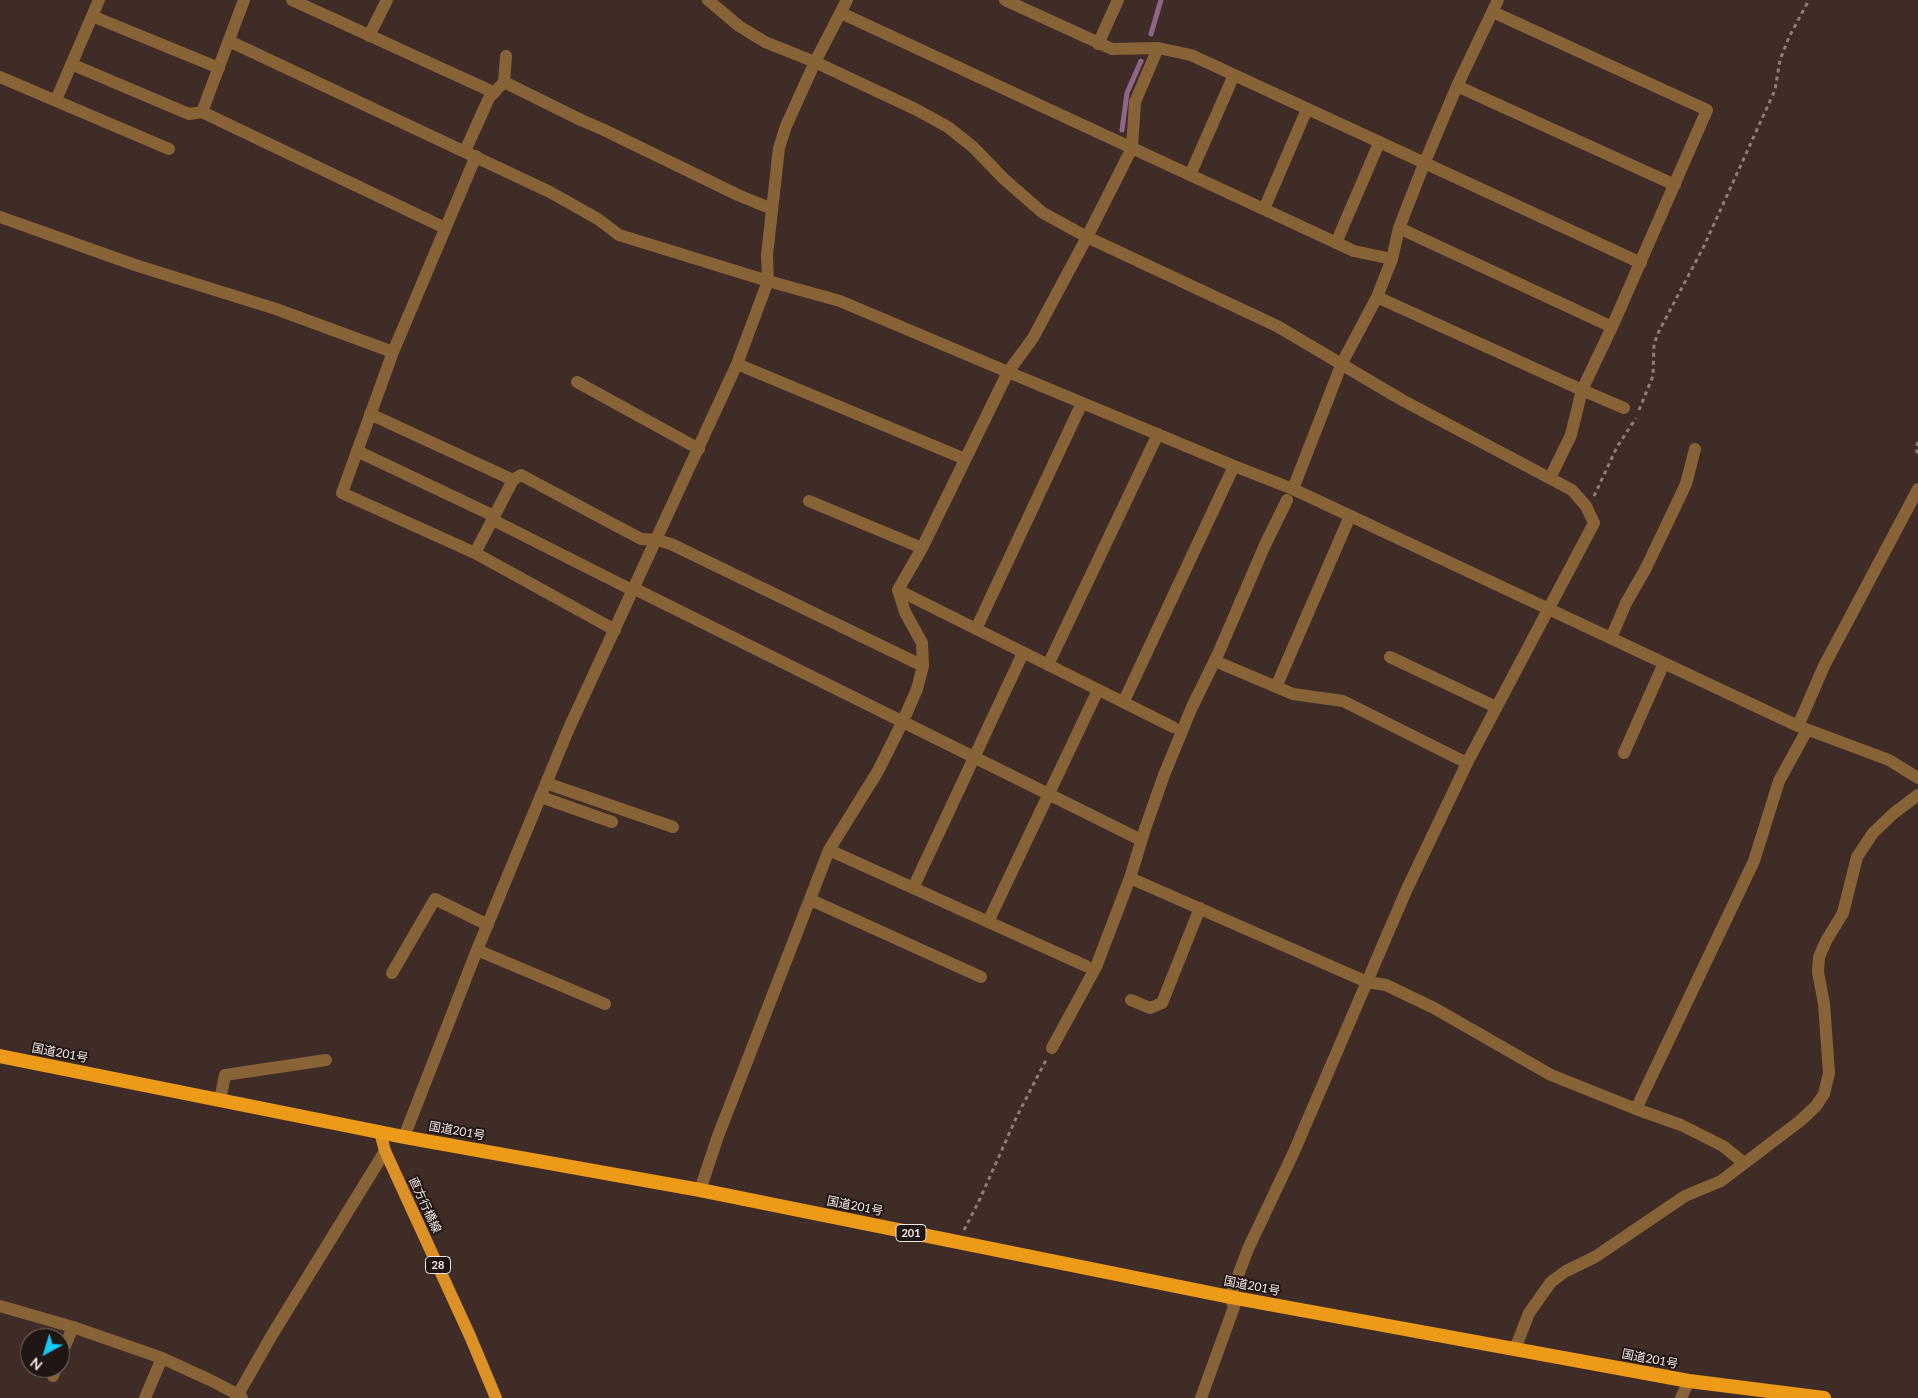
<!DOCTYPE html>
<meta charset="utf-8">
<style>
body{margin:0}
#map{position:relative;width:1918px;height:1398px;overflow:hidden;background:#402c26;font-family:Lato,sans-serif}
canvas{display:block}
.north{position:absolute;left:20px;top:1328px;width:50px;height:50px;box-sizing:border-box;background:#201714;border:1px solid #756b67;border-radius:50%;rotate:219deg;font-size:14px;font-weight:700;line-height:20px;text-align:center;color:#f5e8e4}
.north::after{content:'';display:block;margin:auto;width:18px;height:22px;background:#13cafb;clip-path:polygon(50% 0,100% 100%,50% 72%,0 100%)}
</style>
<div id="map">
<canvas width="1918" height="1398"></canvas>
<div class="north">N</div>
</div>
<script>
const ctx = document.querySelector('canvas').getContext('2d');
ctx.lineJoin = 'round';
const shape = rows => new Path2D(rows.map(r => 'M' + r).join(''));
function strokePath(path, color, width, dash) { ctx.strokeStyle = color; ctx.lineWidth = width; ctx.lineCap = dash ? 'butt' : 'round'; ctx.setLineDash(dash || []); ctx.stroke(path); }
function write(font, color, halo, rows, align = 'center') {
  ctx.font = font + ' Lato,"Noto Sans JP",sans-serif'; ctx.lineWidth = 4; ctx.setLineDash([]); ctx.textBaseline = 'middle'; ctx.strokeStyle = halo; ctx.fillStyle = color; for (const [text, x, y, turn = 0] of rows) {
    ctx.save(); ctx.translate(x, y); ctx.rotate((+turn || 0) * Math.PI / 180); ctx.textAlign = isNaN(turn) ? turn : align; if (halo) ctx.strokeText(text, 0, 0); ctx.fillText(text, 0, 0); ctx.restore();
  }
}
const stream = shape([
 [1151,34,1161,0],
 [1122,130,1127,93,1141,61]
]);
const path = shape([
 [1639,410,1653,376,1654,344,1659,331,1704,246,1775,90,1780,60,1789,37,1809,0],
 [1918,442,1916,448,1918,455],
 [1594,496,1617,447,1636,418],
 [964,1230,979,1201,1017,1116,1046,1060]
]);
const minor = shape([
 [292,0,493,92],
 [1005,0,1112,49,1158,48,1191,55,1641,263],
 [841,13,1354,251,1392,259],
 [92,16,219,68],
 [369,36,387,0],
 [229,41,550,192,598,219,619,235,768,281,840,301,1008,372,1234,466,1293,489,1798,726,1889,760,1918,778],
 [1098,44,1118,0],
 [71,64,189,114,202,112,445,228],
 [0,77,169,149],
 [504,82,506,56],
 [1457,86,1675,185],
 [56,100,99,0],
 [202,112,244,0],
 [465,151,489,98,504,82,581,120,602,129,738,195,772,209],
 [476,156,393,352,342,493,475,553,615,630],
 [1190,175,1234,75],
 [1264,209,1307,109],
 [0,217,135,265,276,309,393,352],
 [1399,228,1612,327],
 [1336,243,1379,143],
 [1377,297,1582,390,1612,327,1707,110,1493,12],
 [737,364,965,459],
 [577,382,699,449],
 [370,414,513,480],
 [357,451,494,516],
 [1550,478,1571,435,1582,390,1624,408],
 [1293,489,1342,363,1377,297,1392,259,1399,228,1424,164,1457,86,1498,0],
 [809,501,922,548],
 [493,520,634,591],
 [475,553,513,480,521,475,641,539,657,540,671,544,923,666],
 [635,589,1135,837],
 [898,590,1173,727],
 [976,629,1082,403],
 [1611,638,1626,603,1646,568,1686,484,1695,449],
 [1390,657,1496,707],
 [1222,664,1293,694,1343,701,1467,763],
 [1048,665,1158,434],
 [1276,687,1350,516],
 [1124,701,1234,466],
 [1798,726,1824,666,1918,489],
 [1624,753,1664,663],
 [546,783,673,827],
 [541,797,612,822],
 [829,850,1086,966],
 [1130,878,1367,982,1386,985,1434,1008,1551,1075,1636,1109],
 [913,888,1023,653],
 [811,900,981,977],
 [988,922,1098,690],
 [477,950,605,1004],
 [392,973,435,899,488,925],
 [1131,1000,1150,1008,1162,1003,1200,908],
 [1052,1048,1096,967,1130,878,1145,829,1164,775,1192,707,1218,654,1265,545,1287,500],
 [220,1100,225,1075,326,1060],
 [404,1137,477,950,569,728,737,364,768,281,767,255,779,148,786,126,815,62,847,0],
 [1744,1163,1723,1146,1681,1125,1636,1109,1754,861,1779,781,1807,730],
 [700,1190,718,1136,829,850,878,771,903,721,917,689,923,666,922,643,905,612,898,590,922,548,1008,372,1033,338,1087,237,1132,148,1135,102,1158,48],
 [0,1306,73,1327,162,1358,210,1380,237,1394,242,1398],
 [1515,1349,1529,1313,1551,1282,1566,1271,1595,1257,1685,1196,1721,1181,1800,1121,1816,1106,1824,1094,1829,1073,1824,1004,1818,972,1819,957,1826,941,1843,913,1857,857,1873,833,1894,813,1918,795],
 [60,1358,73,1327],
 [53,1376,56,1368],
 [145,1398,162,1358],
 [236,1398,272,1335,385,1151],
 [1201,1398,1234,1307,1230,1297],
 [1681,1398,1689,1381]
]);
const tertiary = shape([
 [708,0,739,26,765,42,815,62,915,109,948,127,973,147,1004,179,1043,213,1087,237,1277,326,1402,400,1572,490,1586,506,1594,523,1467,763,1406,891,1293,1154,1248,1249,1230,1297]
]);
const primary = shape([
 [380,1132,385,1151,470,1336,496,1398]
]);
const trunk = shape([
 [0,1056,404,1137,700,1190,1230,1297,1689,1381,1824,1398]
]);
const shields = [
 [911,1233,30],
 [438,1265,25]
];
const shieldNames = [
 ["201",911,1233],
 ["28",438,1265]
];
const streetNames = [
 ["国道201号",60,1053,11],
 ["国道201号",457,1131,10],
 ["直方行橋線",425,1205,65],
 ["国道201号",855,1206,11],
 ["国道201号",1252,1286,11],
 ["国道201号",1650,1359,11]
];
strokePath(stream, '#8f668a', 5);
strokePath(path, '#8e7d78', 3, [4, 4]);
strokePath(minor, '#876337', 12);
strokePath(tertiary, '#876337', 12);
strokePath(primary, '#db9126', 12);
strokePath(trunk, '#ec9a18', 14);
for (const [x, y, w] of shields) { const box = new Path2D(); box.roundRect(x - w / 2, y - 8.5, w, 17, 4); ctx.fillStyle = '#201714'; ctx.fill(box); strokePath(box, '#f5e8e4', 1); }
write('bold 11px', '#f5e8e4', null, shieldNames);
write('12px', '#f5e8e4', '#201714', streetNames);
</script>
